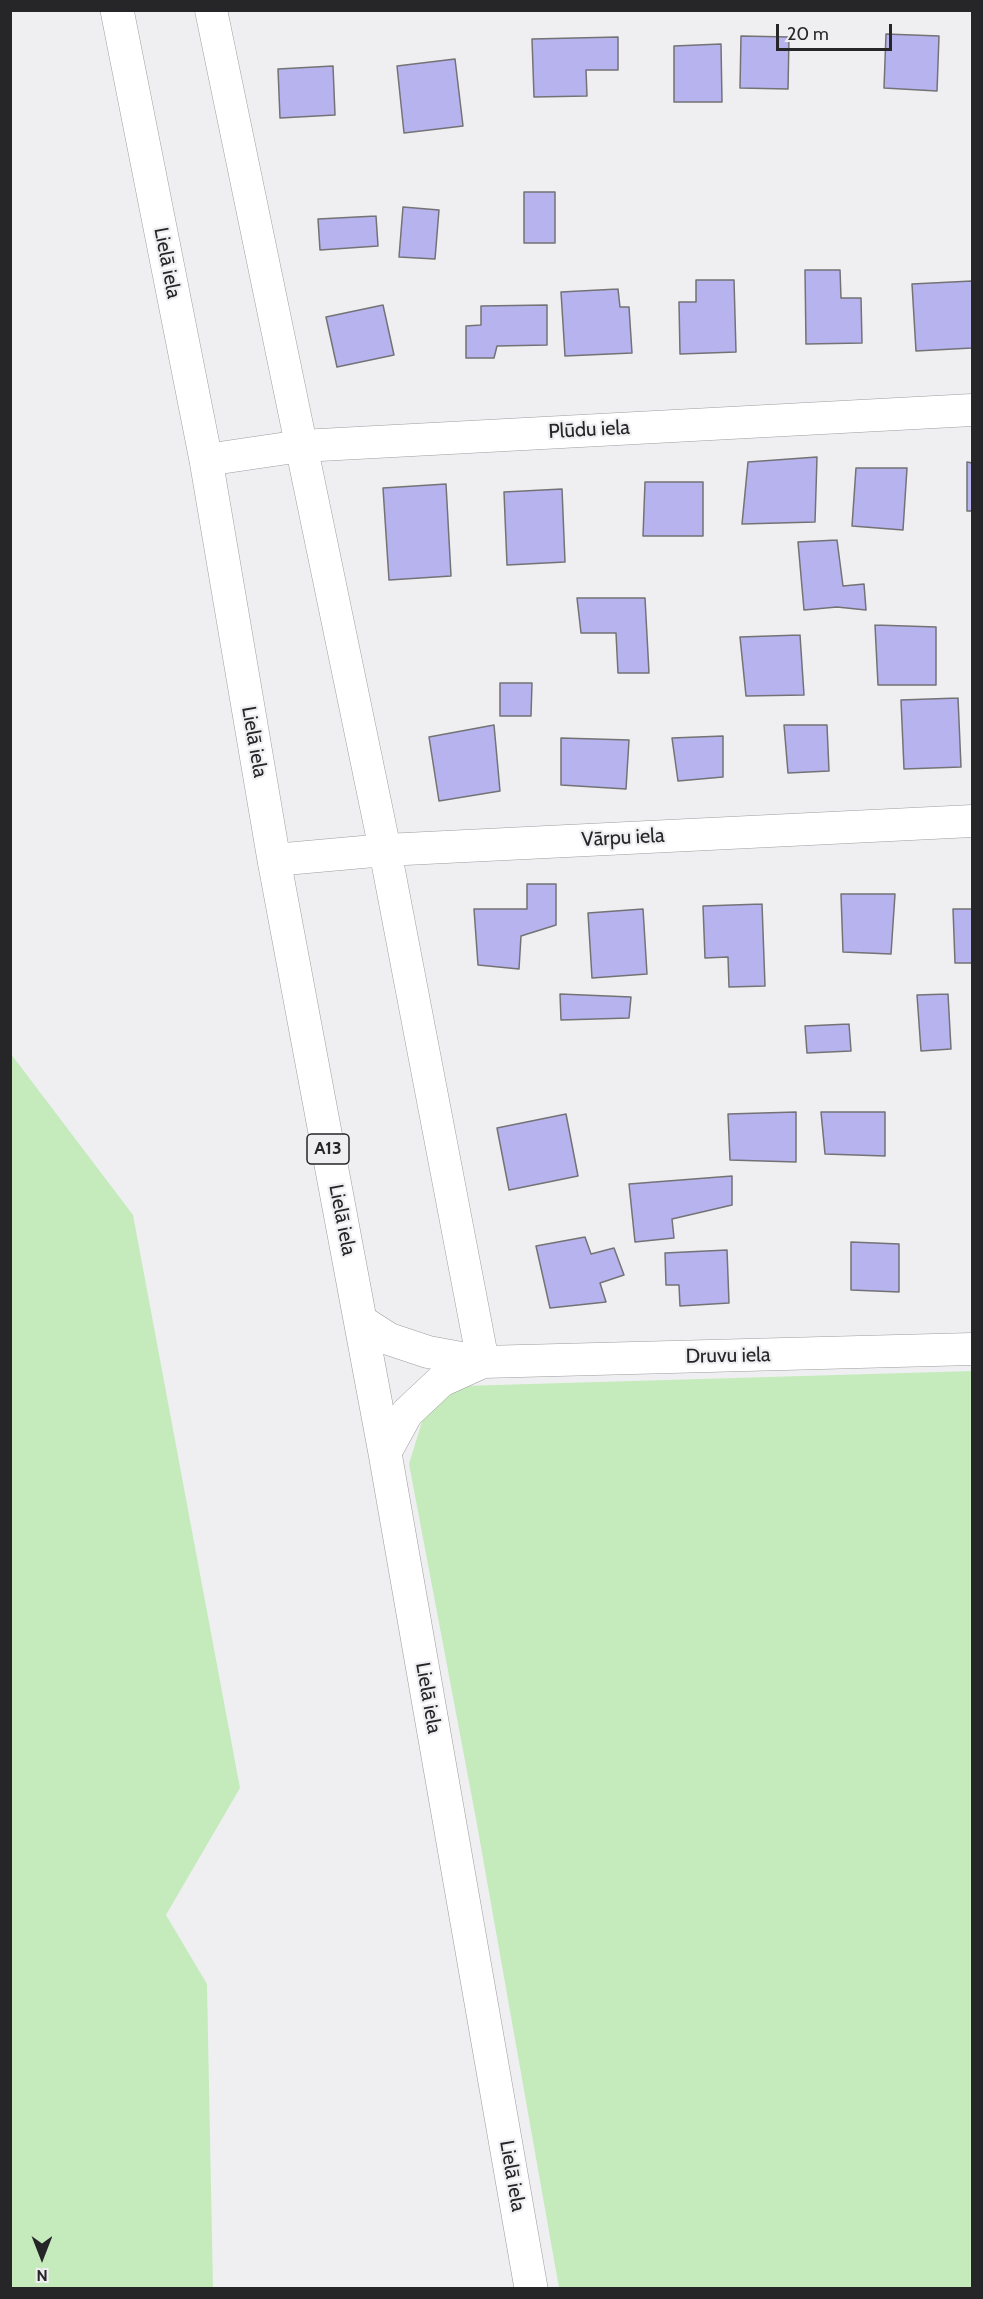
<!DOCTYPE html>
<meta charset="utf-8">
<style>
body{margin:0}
#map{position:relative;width:983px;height:2299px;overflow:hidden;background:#efeff2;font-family:Cabin,sans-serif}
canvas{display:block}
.frame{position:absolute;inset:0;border:12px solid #262628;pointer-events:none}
.north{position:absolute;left:12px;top:2227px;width:60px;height:60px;-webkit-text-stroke:4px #efeff2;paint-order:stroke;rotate:180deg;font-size:16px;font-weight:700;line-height:24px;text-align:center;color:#262628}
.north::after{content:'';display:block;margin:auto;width:21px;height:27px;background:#262628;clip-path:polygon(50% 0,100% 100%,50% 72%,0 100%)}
.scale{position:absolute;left:776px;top:24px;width:116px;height:27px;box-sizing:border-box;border:3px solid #262628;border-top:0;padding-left:8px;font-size:18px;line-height:21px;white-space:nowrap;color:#262628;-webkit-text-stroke:4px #efeff2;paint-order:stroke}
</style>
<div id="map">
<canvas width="983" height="2299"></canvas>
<div class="frame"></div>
<div class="north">N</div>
<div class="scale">20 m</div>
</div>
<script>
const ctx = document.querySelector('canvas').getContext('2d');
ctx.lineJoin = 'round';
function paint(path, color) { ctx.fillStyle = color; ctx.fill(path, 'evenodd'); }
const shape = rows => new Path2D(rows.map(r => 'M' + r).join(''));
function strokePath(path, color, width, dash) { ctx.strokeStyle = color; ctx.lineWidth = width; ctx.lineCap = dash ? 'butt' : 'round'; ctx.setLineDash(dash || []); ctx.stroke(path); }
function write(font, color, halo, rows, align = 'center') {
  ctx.font = font + ' Cabin,sans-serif'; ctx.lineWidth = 4.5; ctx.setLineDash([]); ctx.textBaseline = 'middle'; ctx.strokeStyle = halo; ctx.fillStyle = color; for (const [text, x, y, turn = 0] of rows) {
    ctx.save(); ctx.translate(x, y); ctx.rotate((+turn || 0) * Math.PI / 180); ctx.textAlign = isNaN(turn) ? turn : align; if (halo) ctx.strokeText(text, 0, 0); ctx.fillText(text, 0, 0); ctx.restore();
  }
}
const green = shape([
 [11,1054,133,1215,240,1788,166,1915,207,1984,213,2288,11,2288],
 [972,1371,972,2288,559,2288,476,1819,409,1464,424,1415,462,1386]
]);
const building = shape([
 [886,34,939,36,937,91,884,88,886,34],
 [741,36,789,37,788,89,740,88,741,36],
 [618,37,618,70,586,70,587,96,534,97,532,39,618,37],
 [721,44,722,102,674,102,674,46,721,44],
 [455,59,463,126,404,133,397,66,455,59],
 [333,66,335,115,280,118,278,69,333,66],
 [524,192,555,192,555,243,524,243,524,192],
 [403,207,439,210,435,259,399,257,403,207],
 [376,216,378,246,320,250,318,219,376,216],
 [805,270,840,270,841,298,861,298,862,343,806,344,805,270],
 [696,280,734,280,736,352,680,354,679,302,696,302,696,280],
 [972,281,972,348,916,351,912,284,972,281],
 [618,289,620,307,629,307,632,353,565,356,561,292,618,289],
 [383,305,394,355,337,367,326,317,383,305],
 [547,305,547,345,497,346,494,358,466,358,466,326,481,325,481,306,547,305],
 [817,457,815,522,742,524,748,462,817,457],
 [967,462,972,463,972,511,967,511,967,462],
 [856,468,907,468,903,530,852,526,856,468],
 [645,482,703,482,703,536,643,536,645,482],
 [446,484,451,576,389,580,383,488,446,484],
 [562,489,565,562,507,565,504,492,562,489],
 [837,540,843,586,864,584,866,610,837,607,804,610,798,542,837,540],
 [577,598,645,598,649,673,618,673,616,633,581,633,577,598],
 [875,625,936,627,936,685,878,685,875,625],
 [800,635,804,695,746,696,740,637,800,635],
 [500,683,532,683,531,716,500,716,500,683],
 [958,698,961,767,904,769,901,700,958,698],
 [494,725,500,791,439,801,429,737,494,725],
 [784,725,827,725,829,771,788,773,784,725],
 [723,736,723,777,678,781,672,738,723,736],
 [561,738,629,740,626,789,561,785,561,738],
 [527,884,556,884,556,925,521,936,519,969,478,965,474,909,527,909,527,884],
 [841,894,895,894,891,954,843,952,841,894],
 [762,904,765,986,729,987,728,957,705,958,703,906,762,904],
 [643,909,647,974,592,978,588,913,643,909],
 [953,909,972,909,972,963,955,963,953,909],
 [560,994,631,997,629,1018,561,1020,560,994],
 [948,994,951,1049,921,1051,917,995,948,994],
 [849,1024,851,1051,807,1053,805,1026,849,1024],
 [796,1112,796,1162,730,1160,728,1114,796,1112],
 [821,1112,885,1112,885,1156,825,1154,821,1112],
 [566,1114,578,1176,509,1190,497,1128,566,1114],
 [732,1176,732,1205,672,1219,674,1238,635,1242,629,1184,732,1176],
 [585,1237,591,1254,614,1248,624,1275,600,1283,606,1302,550,1308,536,1246,585,1237],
 [851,1242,899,1244,899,1292,851,1290,851,1242],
 [727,1250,729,1303,680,1306,679,1285,666,1285,665,1253,727,1250]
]);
const street = shape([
 [211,10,385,850,483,1362],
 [206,460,301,446,972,410],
 [274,860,385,850,972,821],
 [361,1321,389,1339,428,1352,483,1362,972,1349],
 [385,1453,407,1413,441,1381,483,1362]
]);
const primary = shape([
 [117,10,206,460,274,860,385,1453,531,2288]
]);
const shields = [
 [328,1149,42]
];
const shieldNames = [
 ["A13",328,1149]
];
const streetNames = [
 ["Lielā iela",167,263,79],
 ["Plūdu iela",589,430,-3],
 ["Lielā iela",254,742,80],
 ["Vārpu iela",623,838,-3],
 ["Lielā iela",342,1220,79],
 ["Druvu iela",728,1356,-1],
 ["Lielā iela",428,1698,80],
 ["Lielā iela",512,2176,80]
];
paint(green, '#c5ebbd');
paint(building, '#b7b3ef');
strokePath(building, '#737376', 1.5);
strokePath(street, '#9d9da0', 33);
strokePath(primary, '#9d9da0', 34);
strokePath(street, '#fff', 32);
strokePath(primary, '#fff', 33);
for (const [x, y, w] of shields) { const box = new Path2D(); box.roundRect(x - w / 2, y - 15, w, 30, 4.5); ctx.fillStyle = '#efeff2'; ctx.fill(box); strokePath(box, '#262628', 1.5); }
write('bold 18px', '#262628', null, shieldNames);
write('20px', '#262628', '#efeff2', streetNames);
</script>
